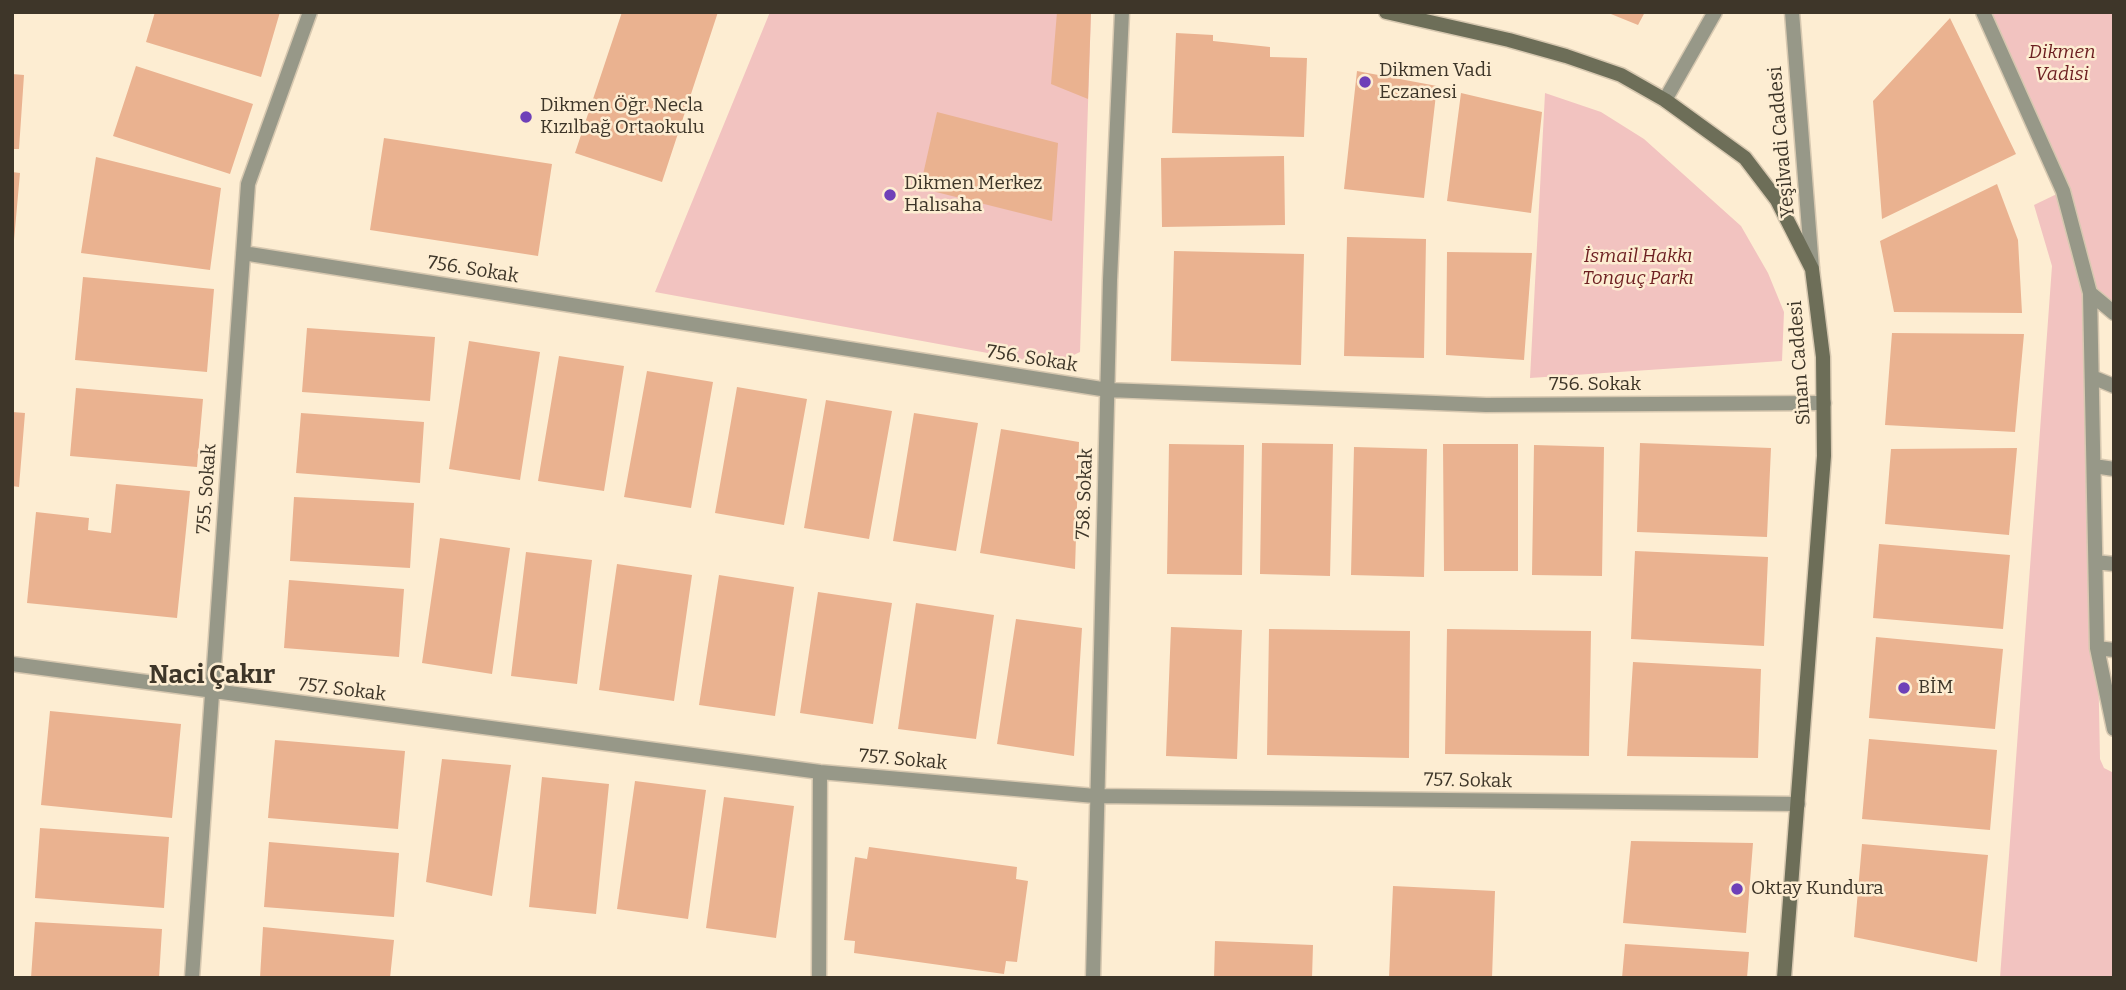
<!DOCTYPE html>
<meta charset="utf-8">
<style>
body{margin:0}
#map{position:relative;width:2126px;height:990px;overflow:hidden;background:#fdedd2;font-family:Bitter,serif}
canvas{display:block}
.frame{position:absolute;inset:0;border:14px solid #3e3629;pointer-events:none}
</style>
<div id="map">
<canvas width="2126" height="990"></canvas>
<div class="frame"></div>
</div>
<script>
const ctx = document.querySelector('canvas').getContext('2d');
ctx.lineJoin = 'round';
function paint(path, color) { ctx.fillStyle = color; ctx.fill(path, 'evenodd'); }
const shape = rows => new Path2D(rows.map(r => 'M' + r).join(''));
function strokePath(path, color, width, dash) { ctx.strokeStyle = color; ctx.lineWidth = width; ctx.lineCap = dash ? 'butt' : 'round'; ctx.setLineDash(dash || []); ctx.stroke(path); }
function write(font, color, halo, rows, align = 'center') {
  ctx.font = font + ' Bitter,serif'; ctx.lineWidth = 5; ctx.setLineDash([]); ctx.textBaseline = 'middle'; ctx.strokeStyle = halo; ctx.fillStyle = color; for (const [text, x, y, turn = 0] of rows) {
    ctx.save(); ctx.translate(x, y); ctx.rotate((+turn || 0) * Math.PI / 180); ctx.textAlign = isNaN(turn) ? turn : align; if (halo) ctx.strokeText(text, 0, 0); ctx.fillText(text, 0, 0); ctx.restore();
  }
}
const green = shape([
 [770,12,1091,12,1080,352,1053,365,655,292],
 [1983,12,2114,12,2114,313,2091,294,2100,759,2104,768,2114,773,2114,978,2000,978,2052,266,2034,205,2063,191],
 [1545,93,1601,112,1644,139,1741,226,1768,273,1784,312,1782,361,1530,378]
]);
const building = shape([
 [155,12,280,12,261,77,146,42],
 [622,12,718,12,662,182,575,153],
 [1057,12,1091,12,1088,99,1051,84],
 [1606,12,1645,12,1638,25],
 [1950,18,2016,154,1882,219,1873,101],
 [1176,33,1213,35,1213,41,1270,47,1270,57,1307,58,1304,137,1172,133],
 [136,66,253,104,230,174,113,136],
 [1357,71,1437,86,1424,198,1344,189],
 [12,74,24,75,19,149,12,149],
 [1461,93,1542,112,1531,213,1447,201],
 [937,112,1058,143,1052,221,920,188],
 [384,138,552,164,538,256,370,230],
 [1284,156,1285,225,1162,227,1161,158],
 [96,157,221,188,210,270,81,253],
 [12,172,20,173,14,240,12,240],
 [1997,184,2018,240,2022,313,1894,312,1880,241],
 [1347,237,1426,239,1424,358,1344,356],
 [1174,251,1304,254,1301,365,1171,361],
 [1447,252,1532,253,1524,360,1446,355],
 [83,277,214,289,207,372,75,360],
 [307,328,435,337,430,401,302,392],
 [1892,333,2024,334,2015,432,1885,425],
 [469,341,540,352,520,480,449,469],
 [559,356,624,366,604,491,538,481],
 [647,371,713,382,691,508,624,497],
 [737,387,807,399,784,525,715,513],
 [76,388,203,399,197,467,70,456],
 [826,400,892,411,869,539,804,528],
 [12,412,25,413,19,487,12,486],
 [301,413,424,422,420,483,296,473],
 [914,413,978,423,956,551,893,541],
 [1001,429,1079,442,1075,569,980,553],
 [1262,443,1333,444,1330,576,1260,574],
 [1640,443,1771,448,1767,537,1637,532],
 [1169,444,1244,445,1242,575,1167,574],
 [1443,444,1518,444,1518,571,1444,571],
 [1534,445,1604,447,1602,576,1532,575],
 [1354,447,1427,449,1424,577,1351,575],
 [2017,448,2009,535,1885,524,1891,449],
 [116,484,190,491,177,618,27,603,36,512,89,518,88,530,111,533],
 [294,497,414,503,410,568,290,561],
 [440,538,510,548,492,674,422,663],
 [1879,544,2010,555,2003,629,1873,618],
 [1635,551,1768,557,1764,646,1631,639],
 [526,552,592,560,577,684,511,676],
 [617,564,692,575,674,701,599,690],
 [719,575,794,587,775,716,699,705],
 [289,580,404,589,399,657,284,648],
 [818,592,892,603,873,724,800,713],
 [916,603,994,615,976,739,898,729],
 [1016,619,1082,628,1074,756,997,744],
 [1171,627,1242,630,1237,759,1166,756],
 [1269,629,1410,631,1409,758,1267,755],
 [1447,629,1591,631,1589,756,1445,754],
 [1876,637,2003,649,1995,729,1869,718],
 [1633,662,1761,669,1758,758,1627,756],
 [50,711,181,724,172,818,41,805],
 [1869,739,1997,750,1990,830,1862,819],
 [275,740,405,751,398,829,268,818],
 [442,759,511,765,492,896,426,882],
 [542,777,609,784,596,914,529,907],
 [635,781,706,790,688,919,617,909],
 [724,797,794,806,776,938,706,928],
 [40,828,169,837,164,908,35,898],
 [1631,841,1753,843,1746,933,1623,923],
 [269,842,399,853,394,917,264,907],
 [1862,844,1988,855,1977,962,1854,937],
 [869,847,1017,867,1016,879,1028,881,1017,962,1006,961,1004,974,854,953,855,941,844,940,855,857,867,859],
 [1393,886,1495,891,1492,978,1389,978],
 [35,922,162,929,159,978,31,978],
 [263,927,394,940,390,978,260,978],
 [1215,941,1313,945,1312,978,1214,978],
 [1625,944,1749,952,1747,978,1622,978]
]);
const minor = shape([
 [1792,12,1812,268],
 [1983,12,2063,191,2090,293,2097,648,2114,729],
 [1665,100,1715,12],
 [243,253,1108,390,1486,405,1824,403],
 [2090,293,2114,313],
 [2092,377,2114,386],
 [2094,466,2114,469],
 [2096,562,2114,564],
 [2097,648,2114,650],
 [12,664,820,772,1095,796,1798,804],
 [192,978,248,184,310,12],
 [819,978,820,772],
 [1093,978,1110,280,1122,12]
]);
const secondary = shape([
 [1386,12,1509,40,1566,56,1621,75,1665,100,1745,158,1777,200,1812,269,1823,357,1824,456,1784,978]
]);
const markers = [
 [1365,82,7,"#6e40b8"],
 [526,117,7,"#6e40b8"],
 [890,195,7,"#6e40b8"],
 [1904,688,7,"#6e40b8"],
 [1737,889,7,"#6e40b8"]
];
const parkNames = [
 ["Dikmen",2062,53],
 ["Vadisi",2062,75],
 ["İsmail Hakkı",1638,257],
 ["Tonguç Parkı",1638,279]
];
const poiNames = [
 ["Dikmen Vadi",1379,71],
 ["Eczanesi",1379,93],
 ["Dikmen Öğr. Necla",540,106],
 ["Kızılbağ Ortaokulu",540,128],
 ["Dikmen Merkez",904,184],
 ["Halısaha",904,206],
 ["BİM",1918,688],
 ["Oktay Kundura",1751,889]
];
const streetNames = [
 ["Yeşilvadi Caddesi",1782,142,-95],
 ["756. Sokak",473,270,9],
 ["756. Sokak",1032,359,9],
 ["Sinan Caddesi",1800,363,-94],
 ["756. Sokak",1595,385],
 ["755. Sokak",207,489,-86],
 ["758. Sokak",1085,494,-88],
 ["757. Sokak",342,690,7],
 ["757. Sokak",903,760,5],
 ["757. Sokak",1468,781,1]
];
const districtNames = [
 ["Naci Çakır",212,676]
];
paint(green, '#f2c3c0');
paint(building, '#eab290');
strokePath(minor, '#d7c8b0', 17);
strokePath(secondary, '#d7c8b0', 17);
strokePath(minor, '#979888', 14);
strokePath(secondary, '#6d6e58', 14);
for (const [x, y, r, color] of markers) { const dot = new Path2D(); dot.arc(x, y, r, 0, 2 * Math.PI); ctx.fillStyle = color; ctx.fill(dot); strokePath(dot, '#fdedd2', 2.5); }
write('italic 19px', '#6d1f21', '#fdedd2', parkNames);
write('19px', '#3e3629', '#fdedd2', poiNames, 'left');
write('19px', '#3e3629', '#fdedd2', streetNames);
write('bold 26px', '#3e3629', '#fdedd2', districtNames);
</script>
